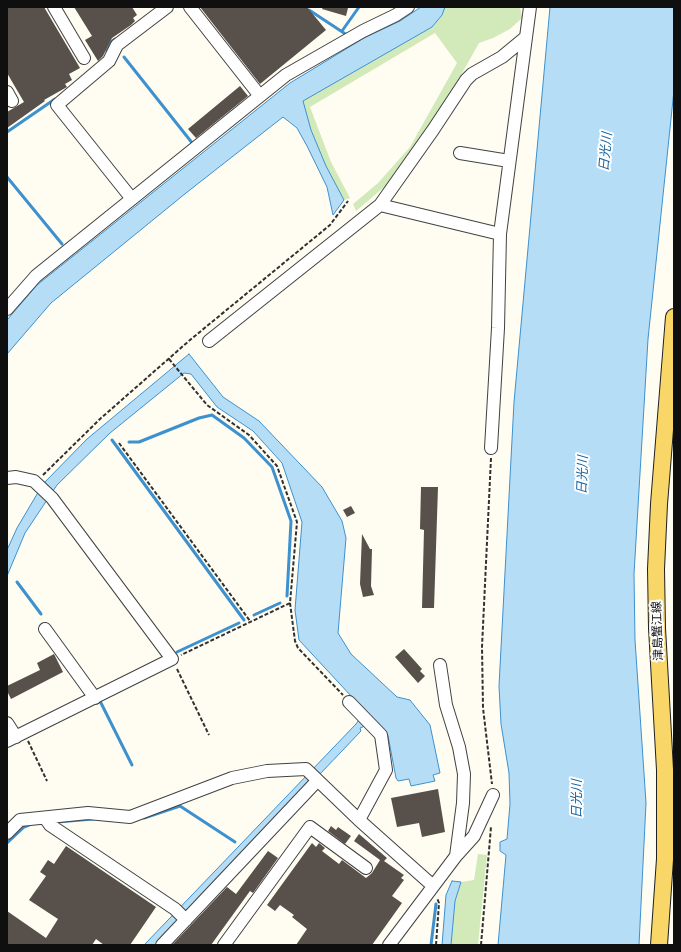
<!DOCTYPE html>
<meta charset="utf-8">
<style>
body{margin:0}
#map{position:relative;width:681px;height:952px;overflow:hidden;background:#fffcf1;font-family:Bitter,serif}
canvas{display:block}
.frame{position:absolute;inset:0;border:8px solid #0f0f0f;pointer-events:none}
</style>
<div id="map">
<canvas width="681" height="952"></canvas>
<div class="frame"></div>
</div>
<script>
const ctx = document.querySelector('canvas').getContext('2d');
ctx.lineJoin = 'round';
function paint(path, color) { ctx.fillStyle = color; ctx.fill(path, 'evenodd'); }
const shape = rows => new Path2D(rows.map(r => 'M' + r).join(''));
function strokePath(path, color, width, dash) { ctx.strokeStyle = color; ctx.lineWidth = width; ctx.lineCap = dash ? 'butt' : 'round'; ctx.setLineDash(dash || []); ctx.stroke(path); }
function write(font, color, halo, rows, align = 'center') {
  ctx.font = font + ' Bitter,"Noto Sans JP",serif'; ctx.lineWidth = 4; ctx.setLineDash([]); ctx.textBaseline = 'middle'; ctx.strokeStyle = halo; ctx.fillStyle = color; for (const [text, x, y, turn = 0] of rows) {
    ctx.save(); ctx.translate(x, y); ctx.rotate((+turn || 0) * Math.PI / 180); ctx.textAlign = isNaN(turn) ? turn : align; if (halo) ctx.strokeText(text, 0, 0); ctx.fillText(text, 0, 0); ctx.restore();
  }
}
const green = shape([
 [445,7,520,7,522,18,510,29,493,38,479,43,434,123,395,178,356,211,353,204,378,183,410,147,457,63,435,33,310,107,331,162,350,198,344,200,326,166,311,130,302,101,432,27,442,15],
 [478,854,487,855,478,945,451,945,455,901,461,882,474,880]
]);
const water = shape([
 [421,7,445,7,442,15,432,27,303,101,311,130,326,166,344,200,333,215,327,187,307,146,297,128,283,117,186,193,51,303,7,354,7,320,37,285,290,83,364,38,400,21,421,7],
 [550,7,674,7,674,90,648,339,634,574,635,640,646,803,639,945,498,945,506,855,500,851,500,842,507,839,510,804,509,773,501,724,499,686,514,402,550,7],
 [189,354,223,397,259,421,322,487,342,521,346,538,338,633,351,654,397,697,410,700,430,725,440,773,433,775,435,781,411,786,409,779,398,781,396,778,388,736,385,731,365,726,360,728,361,731,157,945,144,945,356,724,365,711,299,640,295,610,302,522,282,463,253,431,217,407,191,374,184,373,110,433,57,485,25,533,7,576,7,550,17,528,43,484,87,439,189,354],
 [452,881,461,882,455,901,451,945,442,945,446,895,452,881]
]);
const stream = shape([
 [309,10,347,35],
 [342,31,359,7],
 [107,51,111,42,115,39],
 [124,57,193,144],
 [7,132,55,99],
 [7,177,62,244],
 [112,440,244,620],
 [129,442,139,442,199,418,212,415,244,438,272,467,291,521,287,596],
 [17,582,41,614],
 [254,615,280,603],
 [177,652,239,623],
 [100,701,132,765],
 [144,818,180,806,235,842],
 [57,822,93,819],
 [7,843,24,827,29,825],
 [431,945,436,904]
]);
const building = shape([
 [7,7,44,7,80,68,69,74,72,80,65,84,67,87,44,100,45,101,7,128,7,112,24,102,7,73],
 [74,7,132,7,137,15,133,18,135,21,131,25,112,38,103,56,98,61,85,40,92,36],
 [200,7,307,7,326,30,260,84],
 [323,7,344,7,348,8,346,16,322,9],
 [240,86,248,96,196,138,188,129],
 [421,487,438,487,434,608,422,608,424,530,420,529],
 [351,506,355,513,347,517,343,510],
 [362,534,370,549,372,549,371,586,374,595,363,597,360,584],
 [404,649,422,669,420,671,425,676,418,683,395,657],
 [54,654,63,672,11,699,7,691,7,686,40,670,37,663],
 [438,789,445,832,422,837,419,823,397,827,391,798],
 [331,826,336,830,338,827,351,836,345,844,328,831],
 [359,834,387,858,384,861,404,875,401,878,404,880,392,896,402,903,372,945,296,945,307,929,292,917,294,915,280,905,275,911,267,905,312,843,316,847,319,843,325,848,322,851,339,864,342,860,366,878,372,873,380,860,354,841],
 [66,846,156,907,130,945,104,945,96,939,92,945,7,945,7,911,46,938,58,919,29,900,46,876,40,872,48,860,54,864],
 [268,851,278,858,253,893,250,891,211,945,172,945,227,887,236,894]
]);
const path = shape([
 [169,359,207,405,249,435,277,466,297,522,290,603,181,655],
 [119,443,250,621],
 [491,458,482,647,483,708,492,784],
 [43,475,100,419,190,340,330,225,348,201],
 [290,603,295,641,298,648,343,695],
 [177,669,209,735],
 [28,741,47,781],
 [436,945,439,903,437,898],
 [481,945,491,827]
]);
const minor = shape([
 [54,7,84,58],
 [190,7,260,96],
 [7,92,12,101],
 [460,153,509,161],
 [132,199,57,105,109,61,117,45,167,7],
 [380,205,500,234],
 [7,309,36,276,286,75,363,31,396,15,408,7],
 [209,341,380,205,433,130,466,80,472,74,502,57,525,38],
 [491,448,498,328,500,234,530,7],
 [7,478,16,477,34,481,52,498,172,659,7,741],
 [45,629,95,698],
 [349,702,381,735,386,770,359,820],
 [7,723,16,737],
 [45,818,50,825,175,909,186,920],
 [7,833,20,820,88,813,130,817,232,778,267,771,306,769,359,820,432,885],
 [456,856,474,836,493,795],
 [162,945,317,781],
 [224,945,310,827,366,868],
 [389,945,456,856,463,803,464,774,459,747,446,705,440,665]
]);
const major = shape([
 [659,945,665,859,665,770,657,628,656,569,659,504,674,317]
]);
const streetNames = [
 ["津島蟹江線",658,631,-92]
];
const waterNames = [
 ["日光川",606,152,-85],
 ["日光川",583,475,-88],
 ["日光川",577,799,-90]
];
paint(green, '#d2eaba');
paint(water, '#b6ddf6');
strokePath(water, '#3c91ce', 1);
strokePath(stream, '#3c91ce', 3);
paint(building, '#58504b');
strokePath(minor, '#424242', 14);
strokePath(major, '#202020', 18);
strokePath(path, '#313131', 2, [4, 2]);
strokePath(minor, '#fff', 12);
strokePath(major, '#f8d768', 16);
write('12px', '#0f0f0f', '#fff', streetNames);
write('italic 13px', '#1763a2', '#fff', waterNames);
</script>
